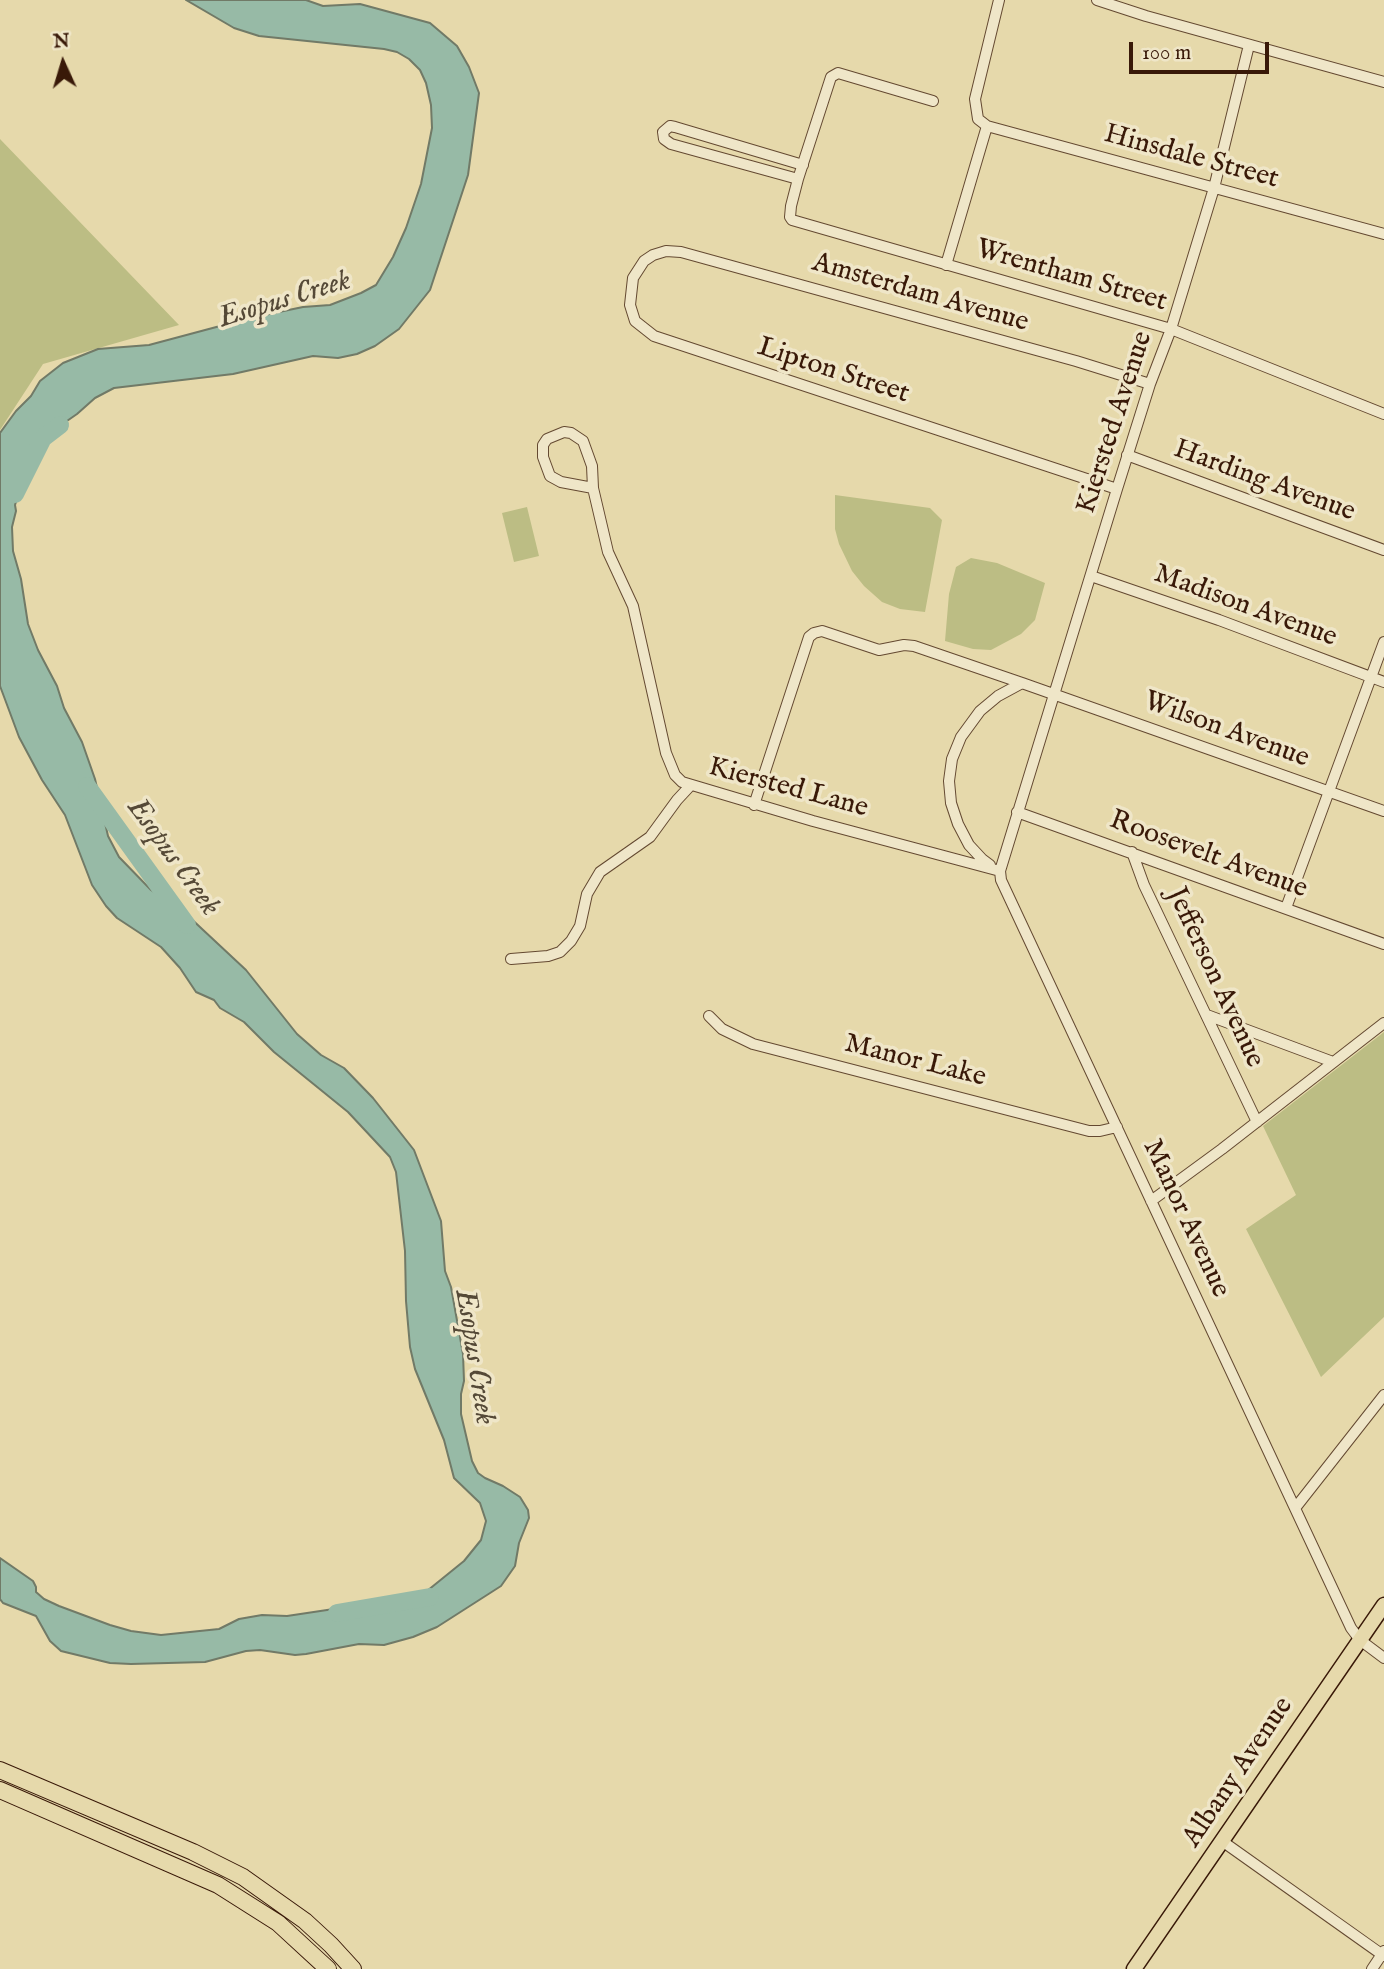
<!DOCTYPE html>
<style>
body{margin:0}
#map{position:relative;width:1384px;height:1969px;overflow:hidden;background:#e6d9ab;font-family:"IM FELL English",serif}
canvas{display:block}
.north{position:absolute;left:28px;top:28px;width:70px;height:70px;-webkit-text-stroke:5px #efe6c8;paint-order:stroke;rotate:356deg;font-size:19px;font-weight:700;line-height:28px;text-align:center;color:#391908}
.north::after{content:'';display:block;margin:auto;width:24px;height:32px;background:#391908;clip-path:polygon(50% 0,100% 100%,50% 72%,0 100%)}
.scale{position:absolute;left:1129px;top:42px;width:140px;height:32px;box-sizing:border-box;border:4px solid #391908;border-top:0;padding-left:9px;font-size:21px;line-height:24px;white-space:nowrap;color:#391908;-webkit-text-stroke:5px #efe6c8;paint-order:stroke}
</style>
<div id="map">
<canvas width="1384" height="1969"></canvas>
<div class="north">N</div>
<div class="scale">100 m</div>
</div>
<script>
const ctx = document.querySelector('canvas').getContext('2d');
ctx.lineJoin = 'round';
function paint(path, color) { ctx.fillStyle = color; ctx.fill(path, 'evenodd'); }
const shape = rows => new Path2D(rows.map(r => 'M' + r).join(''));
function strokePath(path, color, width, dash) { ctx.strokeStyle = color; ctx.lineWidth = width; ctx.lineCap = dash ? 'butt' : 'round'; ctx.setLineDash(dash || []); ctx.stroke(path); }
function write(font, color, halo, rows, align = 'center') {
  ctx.font = font + ' "IM FELL English",serif'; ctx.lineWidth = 7; ctx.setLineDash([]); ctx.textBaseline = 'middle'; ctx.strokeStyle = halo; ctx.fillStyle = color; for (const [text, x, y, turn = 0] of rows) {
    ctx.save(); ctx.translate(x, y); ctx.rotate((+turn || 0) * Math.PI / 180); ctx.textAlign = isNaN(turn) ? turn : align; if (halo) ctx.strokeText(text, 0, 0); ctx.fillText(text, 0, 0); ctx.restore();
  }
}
const green = shape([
 [0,139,179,325,43,364,0,430],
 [835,495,930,508,942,520,925,612,900,609,882,602,864,586,852,571,839,544,835,529],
 [527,507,539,556,514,562,502,513],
 [971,558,997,563,1045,583,1035,620,1021,634,991,650,973,649,945,641,949,594,956,567],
 [1384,1032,1384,1317,1321,1377,1246,1229,1296,1195,1263,1126]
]);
const water = shape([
 [186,0,306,0,323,6,360,4,430,23,457,46,469,67,479,93,468,175,430,290,399,329,375,346,357,354,338,358,313,356,233,374,114,388,95,398,77,414,41,439,26,470,15,505,16,511,12,527,13,551,21,579,28,624,38,650,57,686,64,708,82,742,95,779,108,836,119,857,151,890,186,914,246,970,297,1034,321,1055,344,1068,373,1098,414,1150,441,1221,445,1271,451,1287,463,1354,464,1381,461,1394,461,1414,472,1461,478,1473,485,1478,503,1486,520,1497,528,1510,529,1518,519,1543,515,1566,501,1586,437,1627,413,1637,384,1645,359,1644,306,1654,295,1655,260,1650,246,1651,205,1662,131,1664,110,1663,61,1651,50,1641,36,1616,3,1603,0,1599,0,1558,33,1581,36,1587,36,1592,44,1599,59,1606,110,1625,131,1631,161,1635,219,1629,239,1619,262,1615,287,1616,347,1607,375,1611,401,1606,422,1595,464,1561,481,1540,486,1521,480,1503,454,1478,444,1440,415,1369,410,1347,406,1301,405,1251,396,1172,390,1157,348,1112,274,1052,244,1022,220,1008,214,1000,196,992,180,968,161,947,117,918,106,906,92,885,65,815,42,780,19,737,0,686,0,433,16,411,31,396,40,381,63,363,98,349,149,345,250,318,303,307,330,305,361,293,376,285,393,257,406,228,421,184,432,128,431,105,426,83,420,70,409,59,397,52,384,49,259,36,234,28,186,0]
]);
const river = shape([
 [15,494,43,438,60,425],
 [87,786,187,925],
 [337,1613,430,1597]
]);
const minor = shape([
 [999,0,975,99,978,119,987,126,1384,234],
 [1097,0,1146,16,1384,82],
 [1249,45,1214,188,1171,329,1150,384,1117,489,1000,871,1001,880,1351,1628,1360,1640,1384,1658],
 [933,101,838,73,831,77,798,179,791,206,790,217,792,220,1171,329,1384,414],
 [798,179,671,144,664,139,663,132,670,126,675,127,803,165],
 [946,265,987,126],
 [1127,455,1384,550],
 [593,488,592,466,583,441,571,433,564,432,547,439,543,445,543,457,550,476,561,482,593,488,608,552,633,606,666,753,675,775,682,782,813,821,1000,871],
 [1117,489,654,336,635,321,630,305,633,278,644,261,653,255,666,251,681,252,1076,361,1150,384],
 [1091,576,1219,620,1384,682],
 [754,805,809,637,814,633,822,631,879,650,904,645,914,646,1022,683],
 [1017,812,1384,944],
 [1132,852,1144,885,1257,1122],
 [990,865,982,859,969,845,958,824,951,803,949,781,952,759,961,737,980,711,998,696,1022,683,1384,811],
 [1286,908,1384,642],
 [511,959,548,956,560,952,571,941,580,926,587,894,600,872,650,837,677,800,690,786],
 [1207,1015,1333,1062],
 [709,1016,722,1029,753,1044,1089,1131,1100,1131,1117,1127],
 [1151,1201,1222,1149,1384,1023],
 [1296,1507,1384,1395],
 [1222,1841,1384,1956],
 [1372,1969,1384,1951]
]);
const primary = shape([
 [1134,1969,1384,1605]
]);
const trunk = shape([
 [0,1770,193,1852,243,1877,305,1921,331,1945,353,1969],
 [0,1790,218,1885,278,1923,328,1969]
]);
const streetNames = [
 ["Hinsdale Street",1191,158,15],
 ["Wrentham Street",1071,277,16],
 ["Amsterdam Avenue",920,294,16],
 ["Lipton Street",833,372,18],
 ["Kiersted Avenue",1116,423,-72],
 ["Harding Avenue",1264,482,20],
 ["Madison Avenue",1245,607,20],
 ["Wilson Avenue",1226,731,20],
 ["Kiersted Lane",788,789,15],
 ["Roosevelt Avenue",1208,856,20],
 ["Jefferson Avenue",1214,978,65],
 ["Manor Lake",915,1062,14],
 ["Manor Avenue",1185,1219,65],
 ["Albany Avenue",1239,1773,-56]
];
const waterNames = [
 ["Esopus Creek",285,301,-17],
 ["Esopus Creek",172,858,54],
 ["Esopus Creek",473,1357,81]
];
paint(green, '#bcbd84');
paint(water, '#97baa6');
strokePath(water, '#717a67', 2);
strokePath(river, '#97baa6', 18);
strokePath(minor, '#644931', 12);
strokePath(primary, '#391908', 17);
strokePath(trunk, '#391908', 18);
strokePath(minor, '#efe6c8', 10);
strokePath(primary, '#e6d9ab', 14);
strokePath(trunk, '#e6d9ab', 16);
write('28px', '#391908', '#efe6c8', streetNames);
write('italic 30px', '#554937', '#efe6c8', waterNames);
</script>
